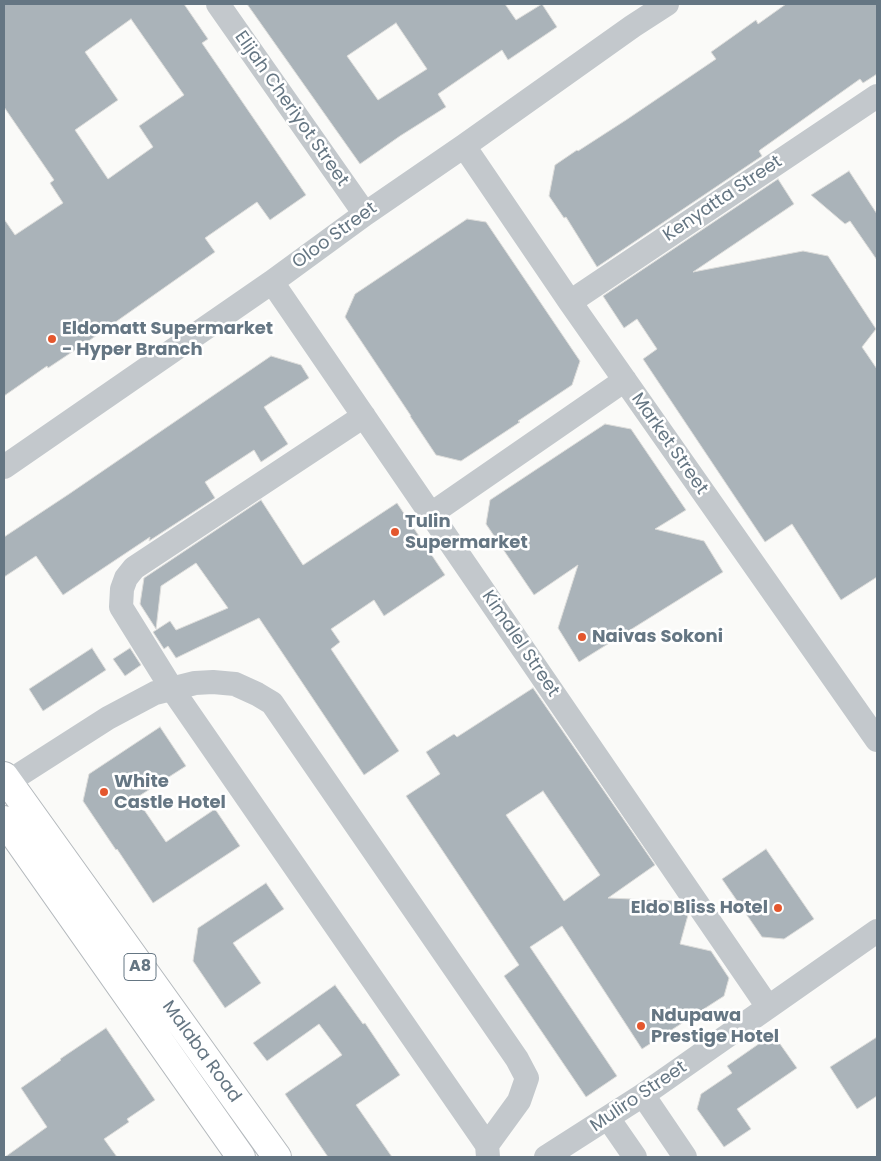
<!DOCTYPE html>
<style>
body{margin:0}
#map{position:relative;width:881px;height:1161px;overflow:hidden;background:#fafaf8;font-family:Poppins,sans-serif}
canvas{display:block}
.frame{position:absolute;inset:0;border:5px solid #657683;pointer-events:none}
</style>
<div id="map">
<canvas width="881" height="1161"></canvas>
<div class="frame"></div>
</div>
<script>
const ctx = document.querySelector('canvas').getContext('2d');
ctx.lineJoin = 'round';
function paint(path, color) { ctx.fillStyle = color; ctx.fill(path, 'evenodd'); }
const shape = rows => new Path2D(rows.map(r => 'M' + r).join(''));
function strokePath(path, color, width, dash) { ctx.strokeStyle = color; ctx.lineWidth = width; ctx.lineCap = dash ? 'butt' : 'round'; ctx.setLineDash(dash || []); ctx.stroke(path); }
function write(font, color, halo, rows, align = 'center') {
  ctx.font = font + ' Poppins,sans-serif'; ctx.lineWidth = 5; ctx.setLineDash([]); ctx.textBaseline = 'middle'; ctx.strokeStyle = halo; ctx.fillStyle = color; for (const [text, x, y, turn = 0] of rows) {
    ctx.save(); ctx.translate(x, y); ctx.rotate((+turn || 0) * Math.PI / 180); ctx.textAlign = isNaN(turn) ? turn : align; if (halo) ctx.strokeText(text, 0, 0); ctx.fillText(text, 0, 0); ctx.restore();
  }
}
const building = shape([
 [4,4,184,4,208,39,202,43,306,195,270,220,257,202,205,238,215,252,90,340,48,368,47,366,4,396,4,219,15,235,63,203,50,183,54,180,4,107,4,4],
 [131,19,184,95,139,126,153,147,108,179,75,130,118,100,85,52,131,19],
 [247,4,505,4,516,20,542,4,557,27,508,60,502,50,438,94,446,107,400,136,360,164,247,4],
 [396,23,427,69,378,100,347,56,396,23],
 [786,4,877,4,877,74,863,83,860,79,760,150,759,151,762,156,597,267,566,217,564,218,549,196,555,165,577,150,578,151,626,120,716,59,711,52,756,20,758,24,786,4],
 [849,171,877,214,877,260,850,221,845,224,811,195,849,171],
 [778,179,794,204,693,272,803,251,828,256,876,329,862,347,877,369,877,577,841,600,792,524,765,542,643,359,657,349,637,319,624,328,603,296,778,179],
 [467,219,486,222,580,361,572,385,518,421,520,422,461,461,436,455,410,416,411,416,345,317,355,294,467,219],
 [271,356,301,365,309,378,264,407,288,444,261,462,254,450,205,482,215,498,149,541,150,537,63,595,36,556,4,577,4,537,69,494,271,356],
 [605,424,631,429,686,510,655,529,704,541,723,572,579,662,558,628,578,565,534,595,486,524,490,500,605,424],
 [261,500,303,565,397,503,445,575,384,616,374,600,331,629,340,642,331,649,399,751,364,775,259,618,176,658,168,646,164,649,153,632,170,621,176,630,228,608,196,563,161,586,156,629,140,604,144,578,261,500],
 [92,648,106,670,43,711,29,689,92,648],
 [130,648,141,665,125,676,113,659,130,648],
 [533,688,655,865,608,898,679,901,688,915,680,944,711,951,729,978,724,996,642,1049,562,926,530,947,617,1076,586,1097,504,976,519,965,406,796,440,774,426,752,454,734,457,737,533,688],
 [543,791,600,875,564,901,506,815,543,791],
 [160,727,186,766,136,798,166,842,215,809,240,846,153,903,117,849,116,850,83,801,89,774,160,727],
 [766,849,814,919,784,939,762,937,722,879,766,849],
 [266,883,284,909,233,943,261,983,225,1008,193,961,198,928,266,883],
 [335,985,363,1024,365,1023,400,1075,356,1105,392,1157,328,1157,285,1094,342,1055,319,1024,267,1061,253,1043,335,985],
 [106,1028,155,1100,127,1119,129,1122,104,1139,117,1157,5,1157,47,1127,21,1088,61,1060,60,1059,106,1028],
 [773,1034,797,1068,737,1109,751,1129,724,1147,697,1109,701,1094,732,1073,727,1066,773,1034],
 [877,1037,877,1096,857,1109,830,1067,877,1037]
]);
const minor = shape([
 [218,4,365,214],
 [464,146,570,302,877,740],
 [272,282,768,1007],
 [570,302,877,96],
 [364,416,134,568,126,578,122,589,121,607,172,689,487,1145,488,1157],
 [4,467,272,282,365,214,464,146,633,26,667,4],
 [431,514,625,380],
 [8,782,108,718,155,693,195,683,213,682,235,684,257,694,272,703,517,1059,527,1078,519,1101,487,1145],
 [643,1095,685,1157],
 [608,1118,635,1157],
 [546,1157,643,1095,877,931]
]);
const highway = shape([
 [4,776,277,1157],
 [4,820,241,1157]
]);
const markers = [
 [52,339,5,"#e4572e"],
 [395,532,5,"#e4572e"],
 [582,637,5,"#e4572e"],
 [104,792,5,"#e4572e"],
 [778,908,5,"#e4572e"],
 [641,1026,5,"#e4572e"]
];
const shields = [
 [140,967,32]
];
const shieldNames = [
 ["A8",140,967]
];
const streetNames = [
 ["Elijah Cheriyot Street",291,109,55],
 ["Kenyatta Street",723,199,-34],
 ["Oloo Street",335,236,-36],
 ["Market Street",669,444,55],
 ["Kimalel Street",520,644,56],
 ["Malaba Road",201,1052,54],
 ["Muliro Street",639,1097,-34]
];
const poiNames = [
 ["Eldomatt Supermarket",62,329],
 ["- Hyper Branch",62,350],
 ["Tulin",405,522],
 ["Supermarket",405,543],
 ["Naivas Sokoni",592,637],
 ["White",114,782],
 ["Castle Hotel",114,803],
 ["Eldo Bliss Hotel",768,908,"right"],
 ["Ndupawa",651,1016],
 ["Prestige Hotel",651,1037]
];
paint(building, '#aab3b9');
strokePath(building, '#dcdcda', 1);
strokePath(highway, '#b4b9bd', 30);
strokePath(minor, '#c3c8cc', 24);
strokePath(highway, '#fff', 28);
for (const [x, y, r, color] of markers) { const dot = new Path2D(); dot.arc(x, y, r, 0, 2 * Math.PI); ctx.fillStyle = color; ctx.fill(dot); strokePath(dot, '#fff', 2); }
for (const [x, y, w] of shields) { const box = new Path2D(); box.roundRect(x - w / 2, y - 13.5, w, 27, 4); ctx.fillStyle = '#fff'; ctx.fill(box); strokePath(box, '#657683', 1); }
write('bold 16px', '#657683', null, shieldNames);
write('18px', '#657683', '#fff', streetNames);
write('bold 18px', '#657683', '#fff', poiNames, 'left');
</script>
